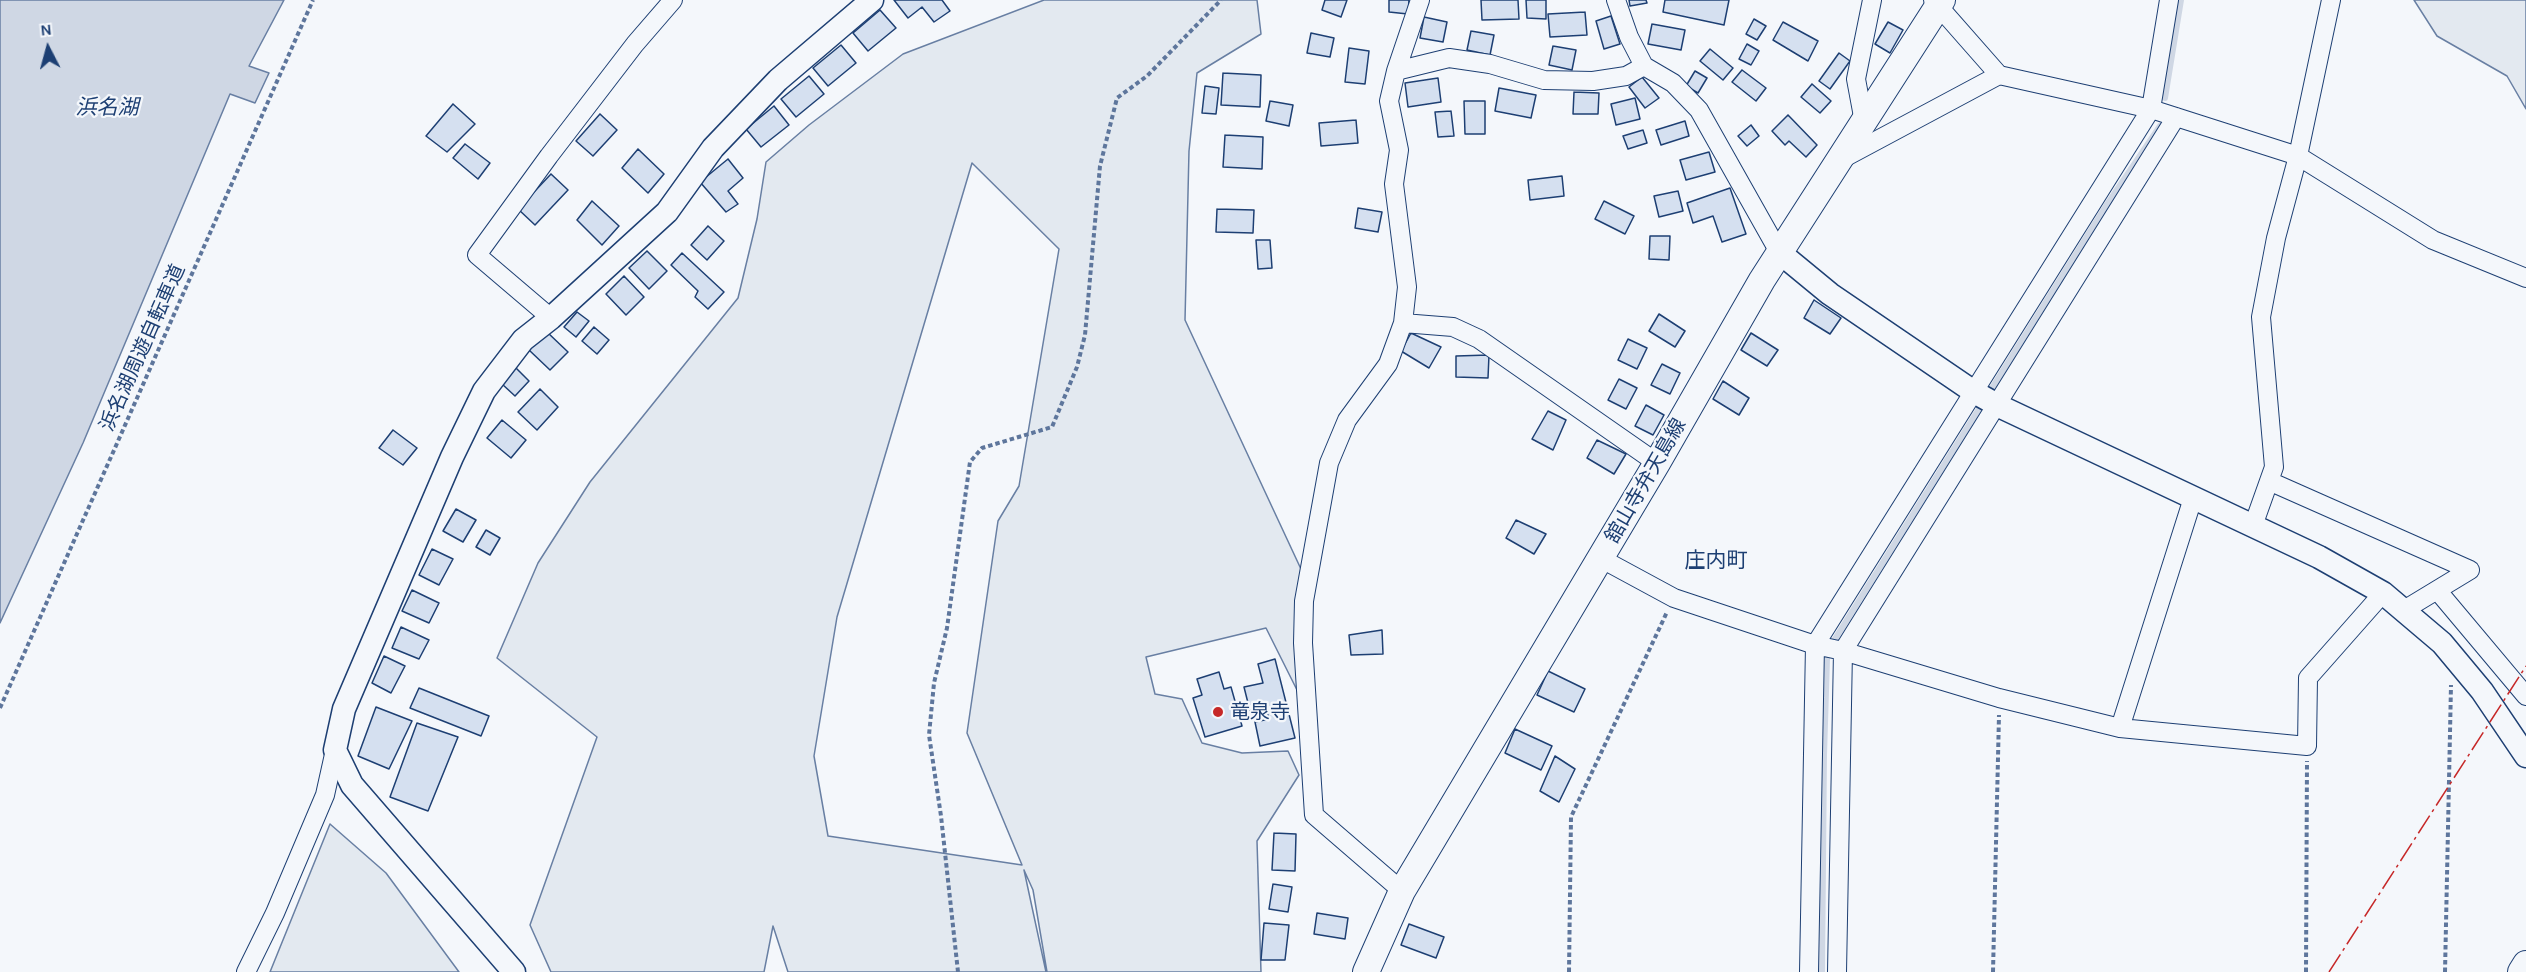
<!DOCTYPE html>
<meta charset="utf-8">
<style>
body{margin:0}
#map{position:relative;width:2526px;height:972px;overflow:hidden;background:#f4f7fb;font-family:Karla,sans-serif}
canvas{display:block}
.north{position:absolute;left:18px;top:18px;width:60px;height:60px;-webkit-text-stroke:4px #f4f7fb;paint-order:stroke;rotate:354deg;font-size:16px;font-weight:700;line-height:24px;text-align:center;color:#1d3f73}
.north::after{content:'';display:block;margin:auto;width:21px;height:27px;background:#1d3f73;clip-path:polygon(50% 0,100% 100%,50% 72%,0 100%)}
</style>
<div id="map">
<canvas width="2526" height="972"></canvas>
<div class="north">N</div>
</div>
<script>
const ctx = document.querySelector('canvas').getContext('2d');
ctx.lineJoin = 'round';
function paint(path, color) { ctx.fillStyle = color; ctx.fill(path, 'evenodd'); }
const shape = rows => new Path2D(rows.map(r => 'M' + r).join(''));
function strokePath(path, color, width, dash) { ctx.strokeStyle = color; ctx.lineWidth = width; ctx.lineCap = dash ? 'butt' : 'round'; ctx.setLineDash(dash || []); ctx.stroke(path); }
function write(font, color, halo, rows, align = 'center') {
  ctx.font = font + ' Karla,"Noto Sans JP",sans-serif'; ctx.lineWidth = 4.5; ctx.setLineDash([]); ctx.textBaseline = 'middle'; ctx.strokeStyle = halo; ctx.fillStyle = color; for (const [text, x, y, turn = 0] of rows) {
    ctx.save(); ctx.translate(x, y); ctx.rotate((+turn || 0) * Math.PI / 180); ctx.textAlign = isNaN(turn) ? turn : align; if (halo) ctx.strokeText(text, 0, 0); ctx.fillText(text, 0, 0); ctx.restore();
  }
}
const green = shape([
 [1044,0,1257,0,1261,34,1197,73,1189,151,1185,320,1307,582,1306,708,1266,628,1146,657,1155,694,1182,699,1202,743,1242,753,1288,751,1299,775,1257,841,1261,972,1047,972,1033,890,1024,870,1046,972,788,972,773,926,764,972,551,972,530,925,597,737,497,658,538,563,590,482,738,298,757,219,766,162,809,125,903,54,1044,0],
 [972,163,1059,249,1019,486,998,521,967,733,1022,865,828,836,814,756,837,617,972,163],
 [2414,0,2526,0,2526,109,2507,76,2437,36,2414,0],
 [330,824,386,873,459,972,270,972,330,824]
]);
const water = shape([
 [0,0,284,0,249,66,269,73,255,103,230,94,83,443,0,623,0,0]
]);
const stream = shape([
 [2165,98,2181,0],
 [1835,639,2106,206,2160,126],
 [1822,972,1824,755,1827,659]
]);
const building = shape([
 [894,0,942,0,950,11,934,22,922,7,908,18,894,0],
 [1325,0,1347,0,1341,17,1322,10,1325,0],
 [1389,0,1409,0,1408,14,1389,12,1389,0],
 [1481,0,1518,0,1519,19,1482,20,1481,0],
 [1526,0,1546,0,1546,19,1527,18,1526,0],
 [1629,0,1646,0,1647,3,1630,6,1629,0],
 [1665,0,1729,0,1724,25,1663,12,1665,0],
 [880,10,896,28,868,51,853,33,880,10],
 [1585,12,1587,35,1550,37,1548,14,1585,12],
 [1611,16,1620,44,1604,49,1596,21,1611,16],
 [1424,17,1447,22,1443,42,1420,38,1424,17],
 [1754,19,1766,26,1757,40,1746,34,1754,19],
 [1783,22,1818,41,1808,61,1773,40,1783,22],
 [1888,22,1903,30,1890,53,1875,44,1888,22],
 [1652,24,1685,30,1681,50,1648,44,1652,24],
 [1471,31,1494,35,1490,55,1467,50,1471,31],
 [1311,33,1334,38,1330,57,1307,53,1311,33],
 [1747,44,1759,51,1751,65,1739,59,1747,44],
 [841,45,856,63,828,86,813,68,841,45],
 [1553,46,1576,50,1572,70,1549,65,1553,46],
 [1349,48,1369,51,1365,84,1345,82,1349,48],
 [1710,49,1733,68,1723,80,1700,61,1710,49],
 [1839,53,1850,61,1830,89,1819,81,1839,53],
 [1742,70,1766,88,1756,101,1732,82,1742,70],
 [1695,71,1707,78,1698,93,1686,86,1695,71],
 [1223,73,1261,75,1260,107,1221,105,1223,73],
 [809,76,824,94,796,117,781,99,809,76],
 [1642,77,1659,98,1645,108,1629,87,1642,77],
 [1438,78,1441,102,1408,107,1405,83,1438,78],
 [1812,84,1831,101,1820,113,1801,97,1812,84],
 [1205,86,1219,88,1216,114,1202,113,1205,86],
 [1499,88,1536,95,1531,118,1495,111,1499,88],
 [1574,92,1599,93,1598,114,1573,114,1574,92],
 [1635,98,1640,119,1616,125,1611,104,1635,98],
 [1270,101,1293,105,1289,126,1266,121,1270,101],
 [1464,101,1485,101,1485,134,1465,134,1464,101],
 [453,104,475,124,447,152,426,136,453,104],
 [774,106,789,125,761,147,746,129,774,106],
 [1451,111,1454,136,1438,137,1435,112,1451,111],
 [600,114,617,130,593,156,576,141,600,114],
 [1788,115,1817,145,1806,157,1789,141,1785,145,1772,131,1788,115],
 [1356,120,1358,143,1321,146,1319,123,1356,120],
 [1685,121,1689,136,1661,145,1656,130,1685,121],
 [1751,125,1759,136,1747,146,1738,136,1751,125],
 [1643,130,1647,143,1628,149,1623,136,1643,130],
 [1225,135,1263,137,1262,169,1223,167,1225,135],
 [465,144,490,163,478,179,453,158,465,144],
 [638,149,664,174,648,193,622,168,638,149],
 [1709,152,1715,172,1686,180,1680,160,1709,152],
 [728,159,743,178,728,191,738,204,726,212,700,182,728,159],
 [551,174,568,190,535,225,518,209,551,174],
 [1562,176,1564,196,1530,200,1528,180,1562,176],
 [1730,188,1746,234,1722,242,1713,216,1693,223,1687,203,1730,188],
 [1678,191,1683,211,1659,217,1654,196,1678,191],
 [592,201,619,226,602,245,577,220,592,201],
 [1604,201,1634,216,1625,234,1595,219,1604,201],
 [1358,208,1382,212,1378,232,1355,228,1358,208],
 [1217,209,1254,210,1253,233,1216,232,1217,209],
 [708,226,724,241,707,260,691,245,708,226],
 [1650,236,1670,236,1669,260,1649,259,1650,236],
 [1256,240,1270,240,1272,268,1258,269,1256,240],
 [647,251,667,271,649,289,629,268,647,251],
 [682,253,724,292,708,309,695,297,698,291,671,265,682,253],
 [624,276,644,297,626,315,606,294,624,276],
 [1814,300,1841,318,1830,334,1804,318,1814,300],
 [577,312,589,321,576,337,564,327,577,312],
 [1659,314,1685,331,1675,347,1649,331,1659,314],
 [594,327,609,340,597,354,582,341,594,327],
 [547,332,568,352,550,370,529,350,547,332],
 [1411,333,1441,347,1429,368,1401,351,1411,333],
 [1751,333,1778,350,1767,366,1741,350,1751,333],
 [1628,339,1647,348,1637,369,1618,360,1628,339],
 [1489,355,1488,378,1456,377,1456,356,1489,355],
 [1662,364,1680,373,1670,394,1651,385,1662,364],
 [516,368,529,381,515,396,502,384,516,368],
 [1619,379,1637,388,1626,409,1608,400,1619,379],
 [1723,381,1749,398,1739,415,1713,399,1723,381],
 [540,389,558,407,537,430,518,412,540,389],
 [1646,405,1664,415,1653,435,1635,426,1646,405],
 [1548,411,1566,420,1553,450,1532,439,1548,411],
 [502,420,526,440,511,458,487,438,502,420],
 [393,430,417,448,403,465,379,448,393,430],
 [1597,440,1626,454,1614,474,1587,458,1597,440],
 [456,509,476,520,463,542,443,531,456,509],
 [1516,520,1546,534,1534,554,1506,538,1516,520],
 [486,530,500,538,490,555,476,547,486,530],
 [432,549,453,559,439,585,419,575,432,549],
 [412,590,439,603,429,623,402,611,412,590],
 [401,627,429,640,419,659,392,648,401,627],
 [1382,630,1383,654,1351,655,1349,635,1382,630],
 [384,656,405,666,391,693,372,683,384,656],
 [1275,659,1295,738,1260,746,1255,722,1269,719,1267,712,1251,715,1244,687,1263,683,1258,664,1275,659],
 [1548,671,1585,689,1574,712,1537,695,1548,671],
 [1219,672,1224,689,1231,687,1242,726,1205,737,1193,698,1202,695,1197,679,1219,672],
 [419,688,489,716,481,736,410,708,419,688],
 [376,707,412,721,389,769,358,756,376,707],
 [417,723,458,737,428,811,390,797,417,723],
 [1515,729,1552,746,1541,770,1505,753,1515,729],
 [1555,756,1575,769,1559,802,1540,791,1555,756],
 [1274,833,1296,834,1295,871,1272,870,1274,833],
 [1273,884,1292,887,1288,912,1269,909,1273,884],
 [1317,913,1348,918,1345,939,1314,934,1317,913],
 [1264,923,1289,925,1285,960,1261,960,1264,923],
 [1409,924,1444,937,1436,958,1401,945,1409,924]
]);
const path = shape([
 [0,708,313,0],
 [958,972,941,816,929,735,934,683,947,628,970,462,982,448,1052,427,1077,367,1085,335,1100,166,1117,98,1147,76,1221,0],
 [1569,972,1571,817,1667,612],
 [1993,972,1999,715],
 [2306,972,2307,761],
 [2445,972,2451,685]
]);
const minor = shape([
 [1616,0,1629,37,1644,66,1673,83,1699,110,1779,252],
 [1933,0,1999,75,2151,109,2298,156,2433,240,2526,278],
 [1396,71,1449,58,1490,64,1544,80,1593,81,1626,76,1644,66],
 [1864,122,1856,79,1872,0],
 [1840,160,1999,75],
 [551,318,477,255,549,156,635,44,673,0],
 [1403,323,1453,327,1479,339,1657,463],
 [2269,481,2470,570,2437,590],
 [2253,526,2274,467,2261,317,2276,238,2298,156,2331,0],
 [1600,558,1674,598,1815,645,1843,651,1999,698,2120,728,2307,746,2308,678,2383,593],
 [2404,610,2437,590,2526,696],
 [2120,728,2193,498],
 [1402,891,1314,815,1303,643,1304,601,1329,463,1347,420,1388,364,1403,323,1407,287,1394,184,1399,150,1389,101,1396,71,1420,0],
 [246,972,275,913,325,795,335,750],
 [1809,972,1815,645,2151,109,2169,0],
 [1837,972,1843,651,2176,117]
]);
const tertiary = shape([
 [1779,252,1830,294,1974,392,2001,407,2319,557,2383,593,2442,643,2482,691,2526,756],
 [514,972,352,785,335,750,344,709,452,457,484,391,523,340,551,318,667,212,713,148,778,80,872,0]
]);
const secondary = shape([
 [1366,972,1402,891,1657,463,1762,280,1942,0],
 [2521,972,2526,964]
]);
const power = shape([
 [2329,972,2526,666]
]);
const markers = [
 [1218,712,6,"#c62828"]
];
const streetNames = [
 ["浜名湖周遊自転車道",143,348,-66],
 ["舘山寺弁天島線",1646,481,-60]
];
const poiNames = [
 ["竜泉寺",1230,712]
];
const waterNames = [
 ["浜名湖",107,108]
];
const neighbourhoodNames = [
 ["庄内町",1716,561]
];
paint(green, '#e3e9f0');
strokePath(green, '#687fa3', 1.5);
paint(water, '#cfd7e4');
strokePath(water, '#687fa3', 1.5);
strokePath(stream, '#cfd7e4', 6);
paint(building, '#d5e0f0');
strokePath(building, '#1d3f73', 1.5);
strokePath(minor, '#1d3f73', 20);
strokePath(tertiary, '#1d3f73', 25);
strokePath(secondary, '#1d3f73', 28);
strokePath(path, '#5e769c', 4, [4.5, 3]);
strokePath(minor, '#f4f7fb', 18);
strokePath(tertiary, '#f4f7fb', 22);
strokePath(secondary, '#f4f7fb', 26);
strokePath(power, '#c62828', 1.5, [21, 4.5, 3, 4.5]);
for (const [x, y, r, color] of markers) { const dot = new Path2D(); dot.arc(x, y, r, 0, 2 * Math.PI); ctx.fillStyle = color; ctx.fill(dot); strokePath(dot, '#f4f7fb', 2); }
write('20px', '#1d3f73', '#f4f7fb', streetNames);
write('20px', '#1d3f73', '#f4f7fb', poiNames, 'left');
write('italic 21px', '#1d3f73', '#f4f7fb', waterNames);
write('21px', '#1d3f73', '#f4f7fb', neighbourhoodNames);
</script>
